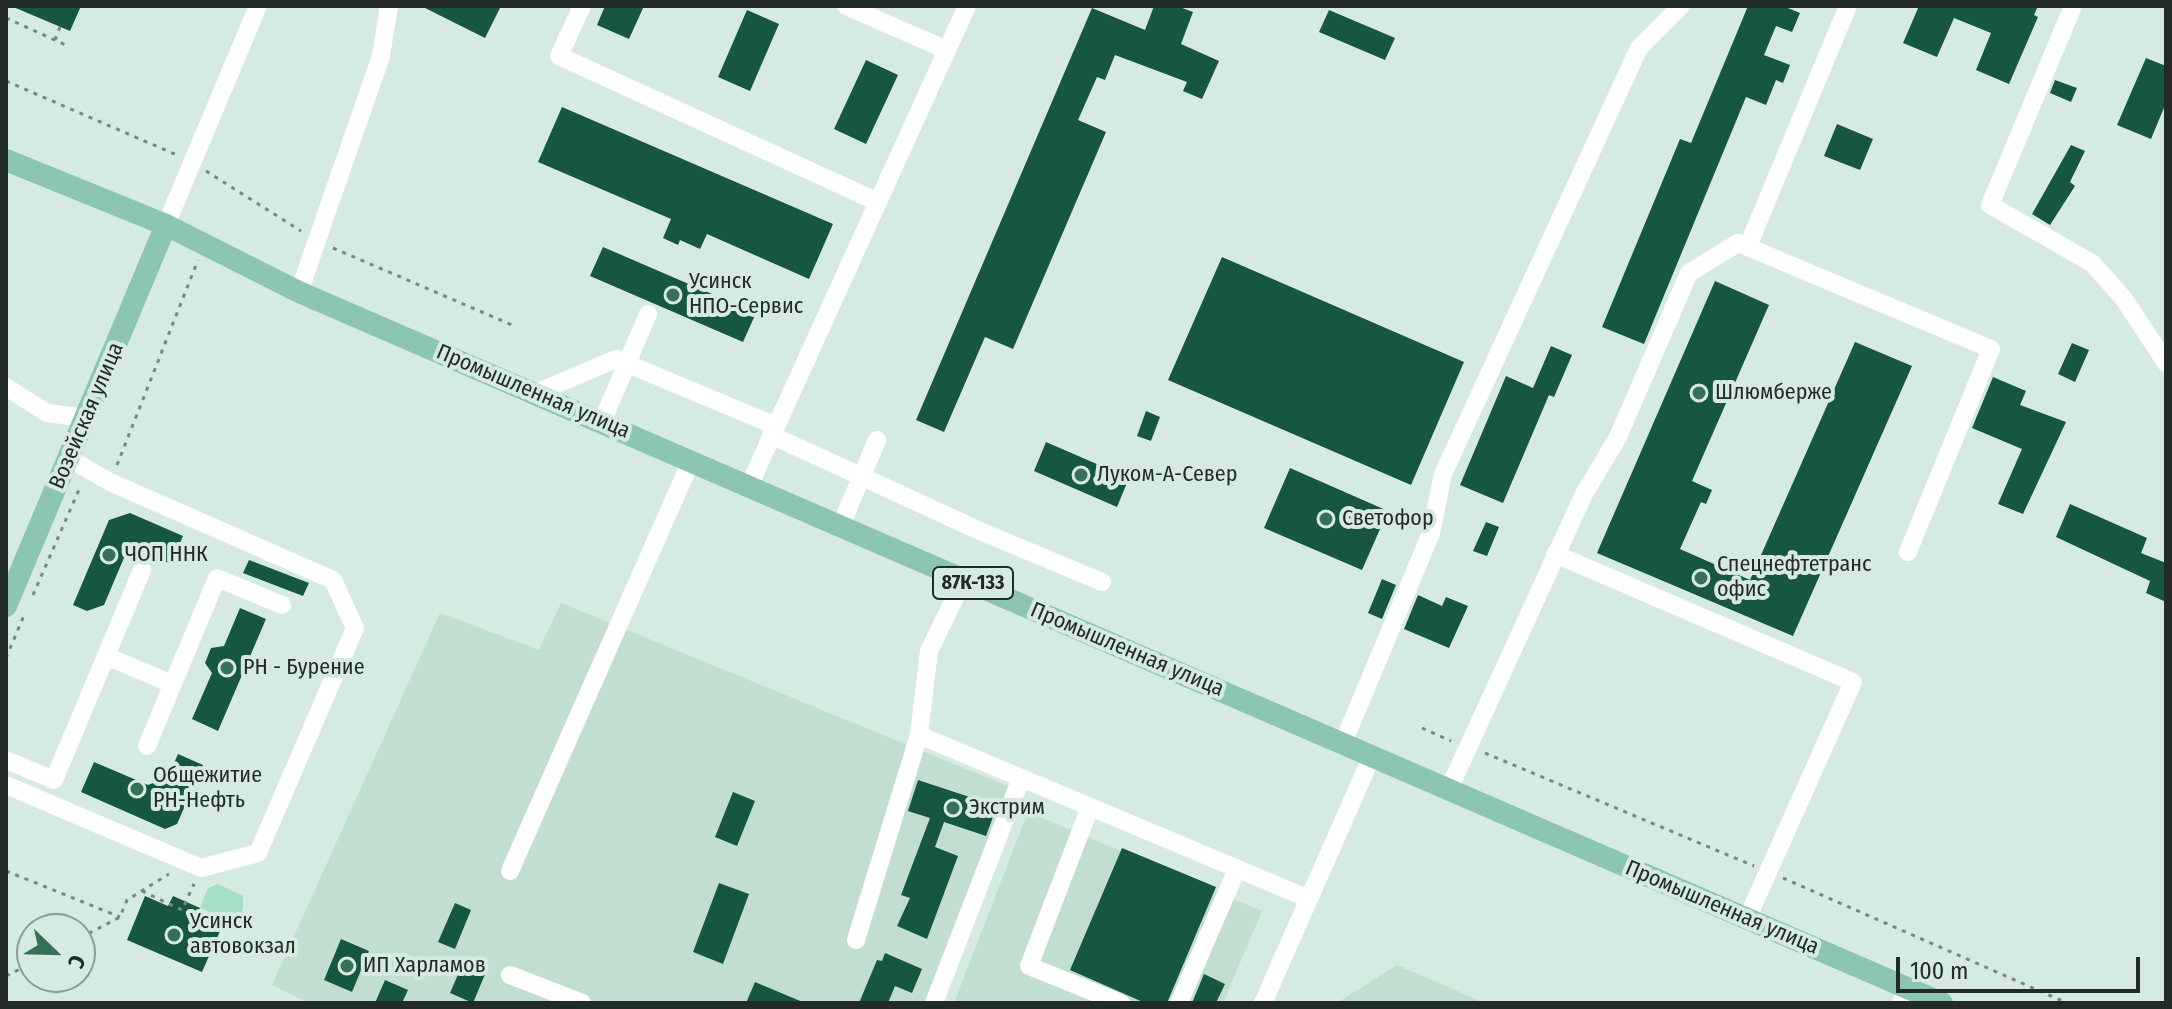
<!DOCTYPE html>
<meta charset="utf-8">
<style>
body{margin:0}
#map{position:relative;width:2172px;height:1009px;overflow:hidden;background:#d5eae0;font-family:"Fira Sans Condensed",sans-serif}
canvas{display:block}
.frame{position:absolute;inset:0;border:8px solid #232b28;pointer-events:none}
.north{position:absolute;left:16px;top:913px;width:80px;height:80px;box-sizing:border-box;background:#d5eae0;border:2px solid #8e9e96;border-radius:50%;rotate:113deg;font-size:22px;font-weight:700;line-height:32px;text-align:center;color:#232b28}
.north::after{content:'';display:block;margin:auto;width:28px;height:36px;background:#367059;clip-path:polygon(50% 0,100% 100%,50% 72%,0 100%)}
.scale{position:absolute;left:1896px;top:957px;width:244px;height:36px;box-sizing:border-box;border:4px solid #232b28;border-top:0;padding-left:10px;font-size:24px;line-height:28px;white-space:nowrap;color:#232b28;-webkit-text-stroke:6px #d5eae0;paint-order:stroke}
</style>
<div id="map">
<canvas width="2172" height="1009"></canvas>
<div class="frame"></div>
<div class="north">С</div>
<div class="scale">100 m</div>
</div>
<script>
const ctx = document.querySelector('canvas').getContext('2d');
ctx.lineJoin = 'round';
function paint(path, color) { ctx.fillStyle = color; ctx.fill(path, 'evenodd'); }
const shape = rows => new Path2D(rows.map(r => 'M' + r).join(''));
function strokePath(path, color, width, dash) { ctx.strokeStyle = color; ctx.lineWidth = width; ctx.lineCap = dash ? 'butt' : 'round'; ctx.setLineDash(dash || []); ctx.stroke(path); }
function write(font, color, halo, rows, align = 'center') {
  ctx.font = font + ' "Fira Sans Condensed",sans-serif'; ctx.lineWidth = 8; ctx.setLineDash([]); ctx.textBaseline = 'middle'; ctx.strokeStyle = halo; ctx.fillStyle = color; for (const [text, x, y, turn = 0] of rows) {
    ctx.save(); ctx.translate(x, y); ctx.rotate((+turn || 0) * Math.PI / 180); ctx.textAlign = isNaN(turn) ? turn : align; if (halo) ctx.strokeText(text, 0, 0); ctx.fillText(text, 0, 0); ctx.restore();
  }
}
const built = shape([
 [561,603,1010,787,931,1003,309,1003,272,985,440,613,539,650],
 [1028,812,1262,911,1223,1003,954,1003],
 [1397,965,1478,1000,1478,1003,1337,1003]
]);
const green = shape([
 [218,884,243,896,243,909,237,923,200,908,208,888]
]);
const building = shape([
 [11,6,81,6,70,31],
 [421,6,501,6,485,38],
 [605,6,644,6,629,39,597,25],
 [1154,6,1177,6,1193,12,1181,44,1219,61,1202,99,1183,91,1187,82,1115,55,1105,80,1097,77,1078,120,1106,132,1013,349,985,337,944,432,916,420,1092,8,1145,30],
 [1748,6,1783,6,1800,13,1792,32,1776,26,1764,55,1790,65,1783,83,1776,80,1766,105,1746,97,1644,344,1602,327,1680,139,1691,143],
 [1919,6,2038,6,2034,15,2038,17,2009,84,1976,70,1991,33,1954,18,1937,57,1903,43],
 [747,10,779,24,750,91,718,77],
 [1329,10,1395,38,1385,60,1319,32],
 [2146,58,2166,66,2166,103,2151,139,2117,125],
 [866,60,898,75,866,144,834,129],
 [2055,80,2077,88,2071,102,2050,93],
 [562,107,833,224,809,279,707,234,700,249,680,240,678,245,663,238,671,219,538,162],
 [1837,124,1873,139,1860,170,1824,156],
 [2071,145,2085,151,2070,182,2075,186,2050,225,2032,214],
 [603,247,756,313,743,342,590,276],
 [1222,257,1464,362,1411,485,1168,380],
 [1715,281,1769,305,1692,481,1712,490,1706,504,1701,502,1680,549,1750,580,1855,342,1912,366,1793,636,1597,553],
 [2072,343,2089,350,2075,382,2058,374],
 [1551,346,1572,355,1554,397,1549,395,1503,503,1460,485,1506,376,1533,388],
 [1993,377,2026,391,2020,405,2066,422,2023,514,1998,504,2022,449,1972,428],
 [1146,411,1160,417,1151,441,1137,436],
 [1046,442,1129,478,1117,507,1034,471],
 [1290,468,1388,511,1362,570,1264,528],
 [2070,504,2147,538,2141,553,2166,563,2166,602,2146,593,2150,581,2056,537],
 [130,513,183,536,171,564,129,546,104,605,87,611,73,605,109,520],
 [1486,522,1499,527,1487,556,1473,551],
 [249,560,309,583,303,596,243,573],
 [1382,579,1396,585,1382,619,1368,613],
 [1418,595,1442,606,1446,597,1468,606,1449,648,1404,629],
 [240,608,266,619,218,731,192,719,212,673,205,663,211,648,224,646],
 [178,754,203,765,177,824,165,829,81,792,94,762,148,785,168,777],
 [918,780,997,806,986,836,944,822,935,847,958,856,927,939,897,926,910,898,901,895,930,818,908,811],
 [733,792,755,801,737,846,715,837],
 [1122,848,1216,887,1167,1003,1145,1003,1070,970],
 [719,883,749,894,723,964,693,952],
 [145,896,168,906,173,896,200,908,196,918,221,929,202,972,127,940],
 [455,903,471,910,455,949,438,942],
 [341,939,369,951,352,992,324,980],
 [885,953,922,969,912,993,895,986,888,1003,859,1003,877,960,882,961],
 [463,963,486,972,473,1003,450,993],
 [1204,974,1225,984,1216,1003,1192,1003],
 [385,980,408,990,402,1003,375,1003],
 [755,982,805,1003,746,1003]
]);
const path = shape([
 [6,18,66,45],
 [55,40,60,27],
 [6,81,179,156],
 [206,171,301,231],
 [333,248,512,325],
 [117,465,198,260],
 [33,595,81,485],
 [6,658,25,613],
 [1422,728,1451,741],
 [1485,753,1754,866],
 [6,871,120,917],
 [1783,878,2067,1003],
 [142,891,182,910,194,884],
 [80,938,120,917,127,900,169,874],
 [6,976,32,963]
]);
const minor = shape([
 [582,6,559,56,878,202],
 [846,6,947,50],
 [2073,6,1990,205,2092,263,2124,299,2166,363],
 [166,225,258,6],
 [1748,246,1848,6],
 [299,292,381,56,389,6],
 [6,387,47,413,86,418],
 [536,393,616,359,776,426],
 [602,422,648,314],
 [771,435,980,531,1102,582],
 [749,486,967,6],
 [841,525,877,440],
 [1555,554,1853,682,1747,919],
 [106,656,172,684],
 [919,735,1307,898],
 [1343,743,1431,533,1443,474,1639,48,1681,6],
 [147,746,217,578,282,605],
 [6,760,54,780,142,570],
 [6,785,201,868,258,853,355,628,333,580,110,482,70,459],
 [1449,789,1584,494,1618,437,1689,273,1738,243,1991,349,1908,552],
 [1090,807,1029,966,1121,1003],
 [510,871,691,461],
 [856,940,919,735,929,651,964,579],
 [510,975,582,1003],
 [934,1003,1021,778],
 [1179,1003,1237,869],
 [1263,1003,1372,756],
 [1901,1003,1906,988]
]);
const major = shape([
 [6,160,166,225,299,292,1942,1003],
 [6,606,166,225]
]);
const markers = [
 [673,295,8,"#367059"],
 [1699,393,8,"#367059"],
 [1081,475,8,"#367059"],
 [1326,519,8,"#367059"],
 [109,555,8,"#367059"],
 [1701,578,8,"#367059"],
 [227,668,8,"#367059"],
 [137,789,8,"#367059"],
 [953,808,8,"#367059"],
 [174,935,8,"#367059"],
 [347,966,8,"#367059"]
];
const shields = [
 [973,583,80]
];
const shieldNames = [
 ["87К-133",973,583]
];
const poiNames = [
 ["Усинск",689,282],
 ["НПО-Сервис",689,307],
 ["Шлюмберже",1715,393],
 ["Луком-А-Север",1097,475],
 ["Светофор",1342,519],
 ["ЧОП ННК",125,555],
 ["Спецнефтетранс",1717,565],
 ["офис",1717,590],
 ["РН - Бурение",243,668],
 ["Общежитие",153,776],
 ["РН-Нефть",153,801],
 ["Экстрим",969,808],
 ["Усинск",190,922],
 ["автовокзал",190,947],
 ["ИП Харламов",363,966]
];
const streetNames = [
 ["Промышленная улица",533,392,23],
 ["Возейская улица",87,416,-67],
 ["Промышленная улица",1127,650,23],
 ["Промышленная улица",1722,908,23]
];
paint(built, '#c1ded1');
paint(green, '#a3e0c5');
paint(building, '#175640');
strokePath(path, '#798781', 3, [4, 6]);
strokePath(minor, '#fff', 18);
strokePath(major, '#8cc6b1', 22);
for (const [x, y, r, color] of markers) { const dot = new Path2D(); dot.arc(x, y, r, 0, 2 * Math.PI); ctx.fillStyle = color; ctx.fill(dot); strokePath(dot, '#d5eae0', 3); }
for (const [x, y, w] of shields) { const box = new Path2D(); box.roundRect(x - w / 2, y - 16, w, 32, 6); ctx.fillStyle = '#d5eae0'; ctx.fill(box); strokePath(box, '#232b28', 2); }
write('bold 20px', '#232b28', null, shieldNames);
write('22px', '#232b28', '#d5eae0', poiNames, 'left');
write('22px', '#232b28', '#d5eae0', streetNames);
</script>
